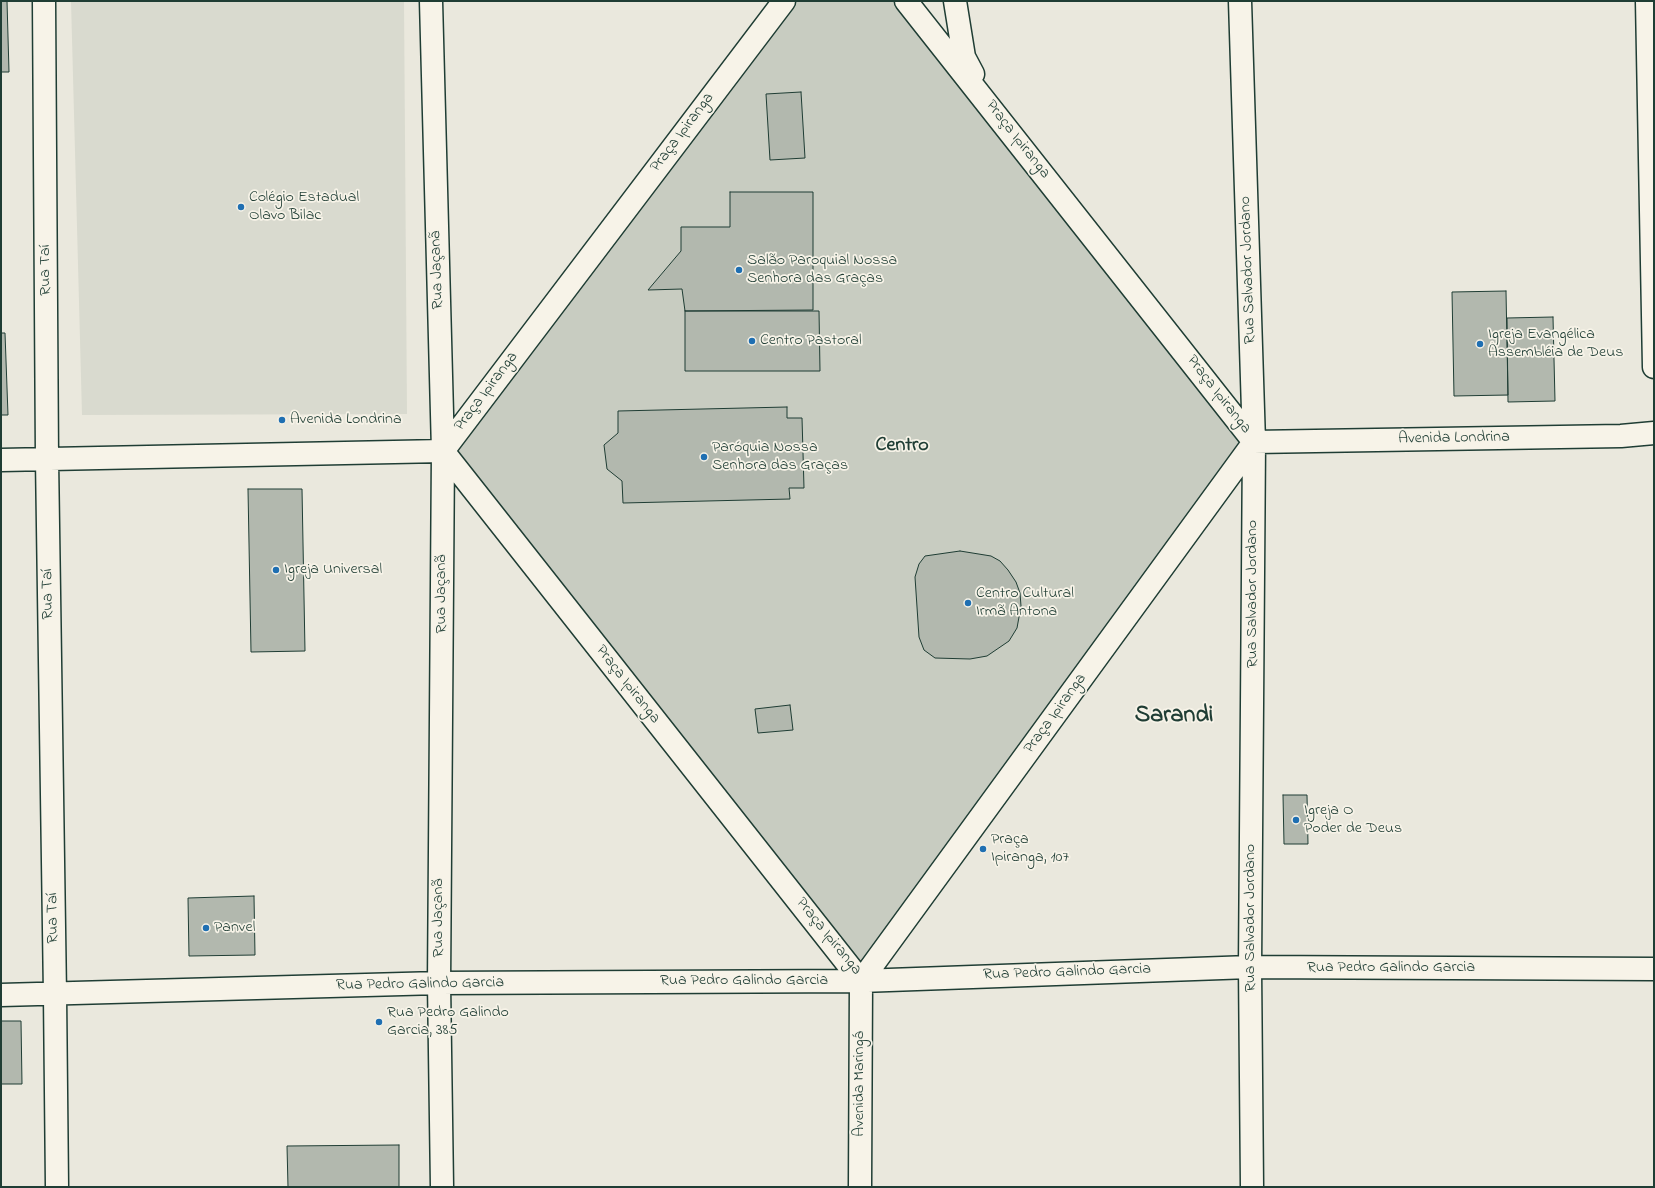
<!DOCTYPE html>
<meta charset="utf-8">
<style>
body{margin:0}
#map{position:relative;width:1655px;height:1188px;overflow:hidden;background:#eae8dd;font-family:"Indie Flower",sans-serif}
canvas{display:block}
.frame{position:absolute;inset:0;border:2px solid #1f3d34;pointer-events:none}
</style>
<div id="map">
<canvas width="1655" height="1188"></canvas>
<div class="frame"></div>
</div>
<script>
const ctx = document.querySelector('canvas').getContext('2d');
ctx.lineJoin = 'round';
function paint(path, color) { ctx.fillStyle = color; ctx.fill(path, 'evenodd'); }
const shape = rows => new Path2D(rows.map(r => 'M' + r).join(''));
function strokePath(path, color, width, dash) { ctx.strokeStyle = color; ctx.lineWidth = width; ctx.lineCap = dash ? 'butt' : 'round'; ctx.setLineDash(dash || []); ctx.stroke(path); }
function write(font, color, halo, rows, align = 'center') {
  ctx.font = font + ' "Indie Flower",sans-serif'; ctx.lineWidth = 3.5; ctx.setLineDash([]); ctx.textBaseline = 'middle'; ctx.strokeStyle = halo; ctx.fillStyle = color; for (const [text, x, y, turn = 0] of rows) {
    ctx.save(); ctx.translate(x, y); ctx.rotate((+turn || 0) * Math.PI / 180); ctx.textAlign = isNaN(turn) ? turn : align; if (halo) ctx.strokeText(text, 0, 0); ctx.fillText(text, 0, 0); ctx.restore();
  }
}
const built = shape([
 [71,1,404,1,407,414,82,415]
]);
const green = shape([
 [784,1,906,1,1254,442,861,981,443,451]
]);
const building = shape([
 [1,1,7,1,9,72,1,72,1,1],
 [801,92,805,158,770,160,766,94,801,92],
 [730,192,813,192,813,310,685,311,682,289,648,290,681,251,681,227,730,227,730,192],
 [1506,291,1508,395,1454,396,1452,292,1506,291],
 [685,311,819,311,820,371,685,371,685,311],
 [1553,317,1555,401,1508,402,1507,318,1553,317],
 [1,333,5,333,8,415,1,415,1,333],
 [787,407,787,418,802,418,804,488,789,488,790,499,623,503,622,481,607,469,604,445,618,433,618,411,787,407],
 [248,489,302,489,305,651,251,652,248,489],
 [960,551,991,556,1000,561,1008,570,1016,582,1020,593,1021,606,1017,628,1009,641,987,656,970,659,935,658,924,650,919,637,915,577,919,564,925,556,960,551],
 [790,705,793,730,758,733,755,709,790,705],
 [1283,795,1307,795,1308,844,1284,844,1283,795],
 [254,896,255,955,189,956,188,898,254,896],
 [1,1021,21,1021,22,1084,1,1084,1,1021],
 [399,1145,399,1187,288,1187,287,1146,399,1145]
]);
const minor = shape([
 [44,1,47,459,55,995,57,1187],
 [431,1,443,451,439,983,442,1187],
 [906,1,1254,442],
 [955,1,964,57,973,74],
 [1240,1,1254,442,1250,967,1252,1187],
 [1647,1,1654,367],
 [1254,442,1621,436,1654,433],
 [443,451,861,981],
 [443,451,784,1],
 [1,460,443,451],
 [861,981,1254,442],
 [1,995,439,983,861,981,1250,967,1654,969],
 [860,1187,861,981]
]);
const markers = [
 [241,207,4,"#1f6fb2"],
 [739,270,4,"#1f6fb2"],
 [752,341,4,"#1f6fb2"],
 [1480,344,4,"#1f6fb2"],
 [282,420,4,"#1f6fb2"],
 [704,457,4,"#1f6fb2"],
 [276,570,4,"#1f6fb2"],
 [968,603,4,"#1f6fb2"],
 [1296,820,4,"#1f6fb2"],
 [983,849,4,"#1f6fb2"],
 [206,928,4,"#1f6fb2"],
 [379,1022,4,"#1f6fb2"]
];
const streetNames = [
 ["Praça Ipiranga",683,133,-53],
 ["Praça Ipiranga",1017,140,52],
 ["Rua Taí",46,270,-90],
 ["Rua Jaçanã",438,270,-92],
 ["Rua Salvador Jordano",1249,270,-92],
 ["Praça Ipiranga",487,392,-53],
 ["Praça Ipiranga",1218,395,52],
 ["Avenida Londrina",1454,439,-1],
 ["Rua Taí",49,594,-91],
 ["Rua Jaçanã",442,594,-90],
 ["Rua Salvador Jordano",1253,594,-90],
 ["Praça Ipiranga",627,685,52],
 ["Praça Ipiranga",1056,714,-54],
 ["Rua Taí",54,918,-91],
 ["Rua Jaçanã",439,918,-90],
 ["Rua Salvador Jordano",1251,918,-90],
 ["Praça Ipiranga",828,937,51],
 ["Rua Pedro Galindo Garcia",1391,968],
 ["Rua Pedro Galindo Garcia",1067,973,-2],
 ["Rua Pedro Galindo Garcia",744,981],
 ["Rua Pedro Galindo Garcia",420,985,-1],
 ["Avenida Maringá",860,1084,-90]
];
const poiNames = [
 ["Colégio Estadual",249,198],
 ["Olavo Bilac",249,216],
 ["Salão Paroquial Nossa",747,261],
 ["Senhora das Graças",747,279],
 ["Igreja Evangélica",1488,335],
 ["Assembléia de Deus",1488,353],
 ["Centro Pastoral",760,341],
 ["Avenida Londrina",290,420],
 ["Paróquia Nossa",712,448],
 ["Senhora das Graças",712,466],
 ["Igreja Universal",284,570],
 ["Centro Cultural",976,594],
 ["Irmã Antona",976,612],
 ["Igreja O",1304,811],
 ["Poder de Deus",1304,829],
 ["Praça",991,840],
 ["Ipiranga, 107",991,858],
 ["Panvel",214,928],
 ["Rua Pedro Galindo",387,1013],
 ["Garcia, 385",387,1031]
];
const districtNames = [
 ["Centro",902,447]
];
const townNames = [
 ["Sarandi",1174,717]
];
paint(built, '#d9dacf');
paint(green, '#c8ccc1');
paint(building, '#b2b8ae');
strokePath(building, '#1f3d34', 1);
strokePath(minor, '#1f3d34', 25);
strokePath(minor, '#f7f3e8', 22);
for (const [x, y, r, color] of markers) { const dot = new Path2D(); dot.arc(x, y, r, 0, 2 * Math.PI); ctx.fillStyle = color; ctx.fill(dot); strokePath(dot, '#f7f3e8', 1.5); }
write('16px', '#1f3d34', '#f7f3e8', streetNames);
write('16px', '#1f3d34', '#f7f3e8', poiNames, 'left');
write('bold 20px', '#1f3d34', '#f7f3e8', districtNames);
write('bold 24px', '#1f3d34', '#f7f3e8', townNames);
</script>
